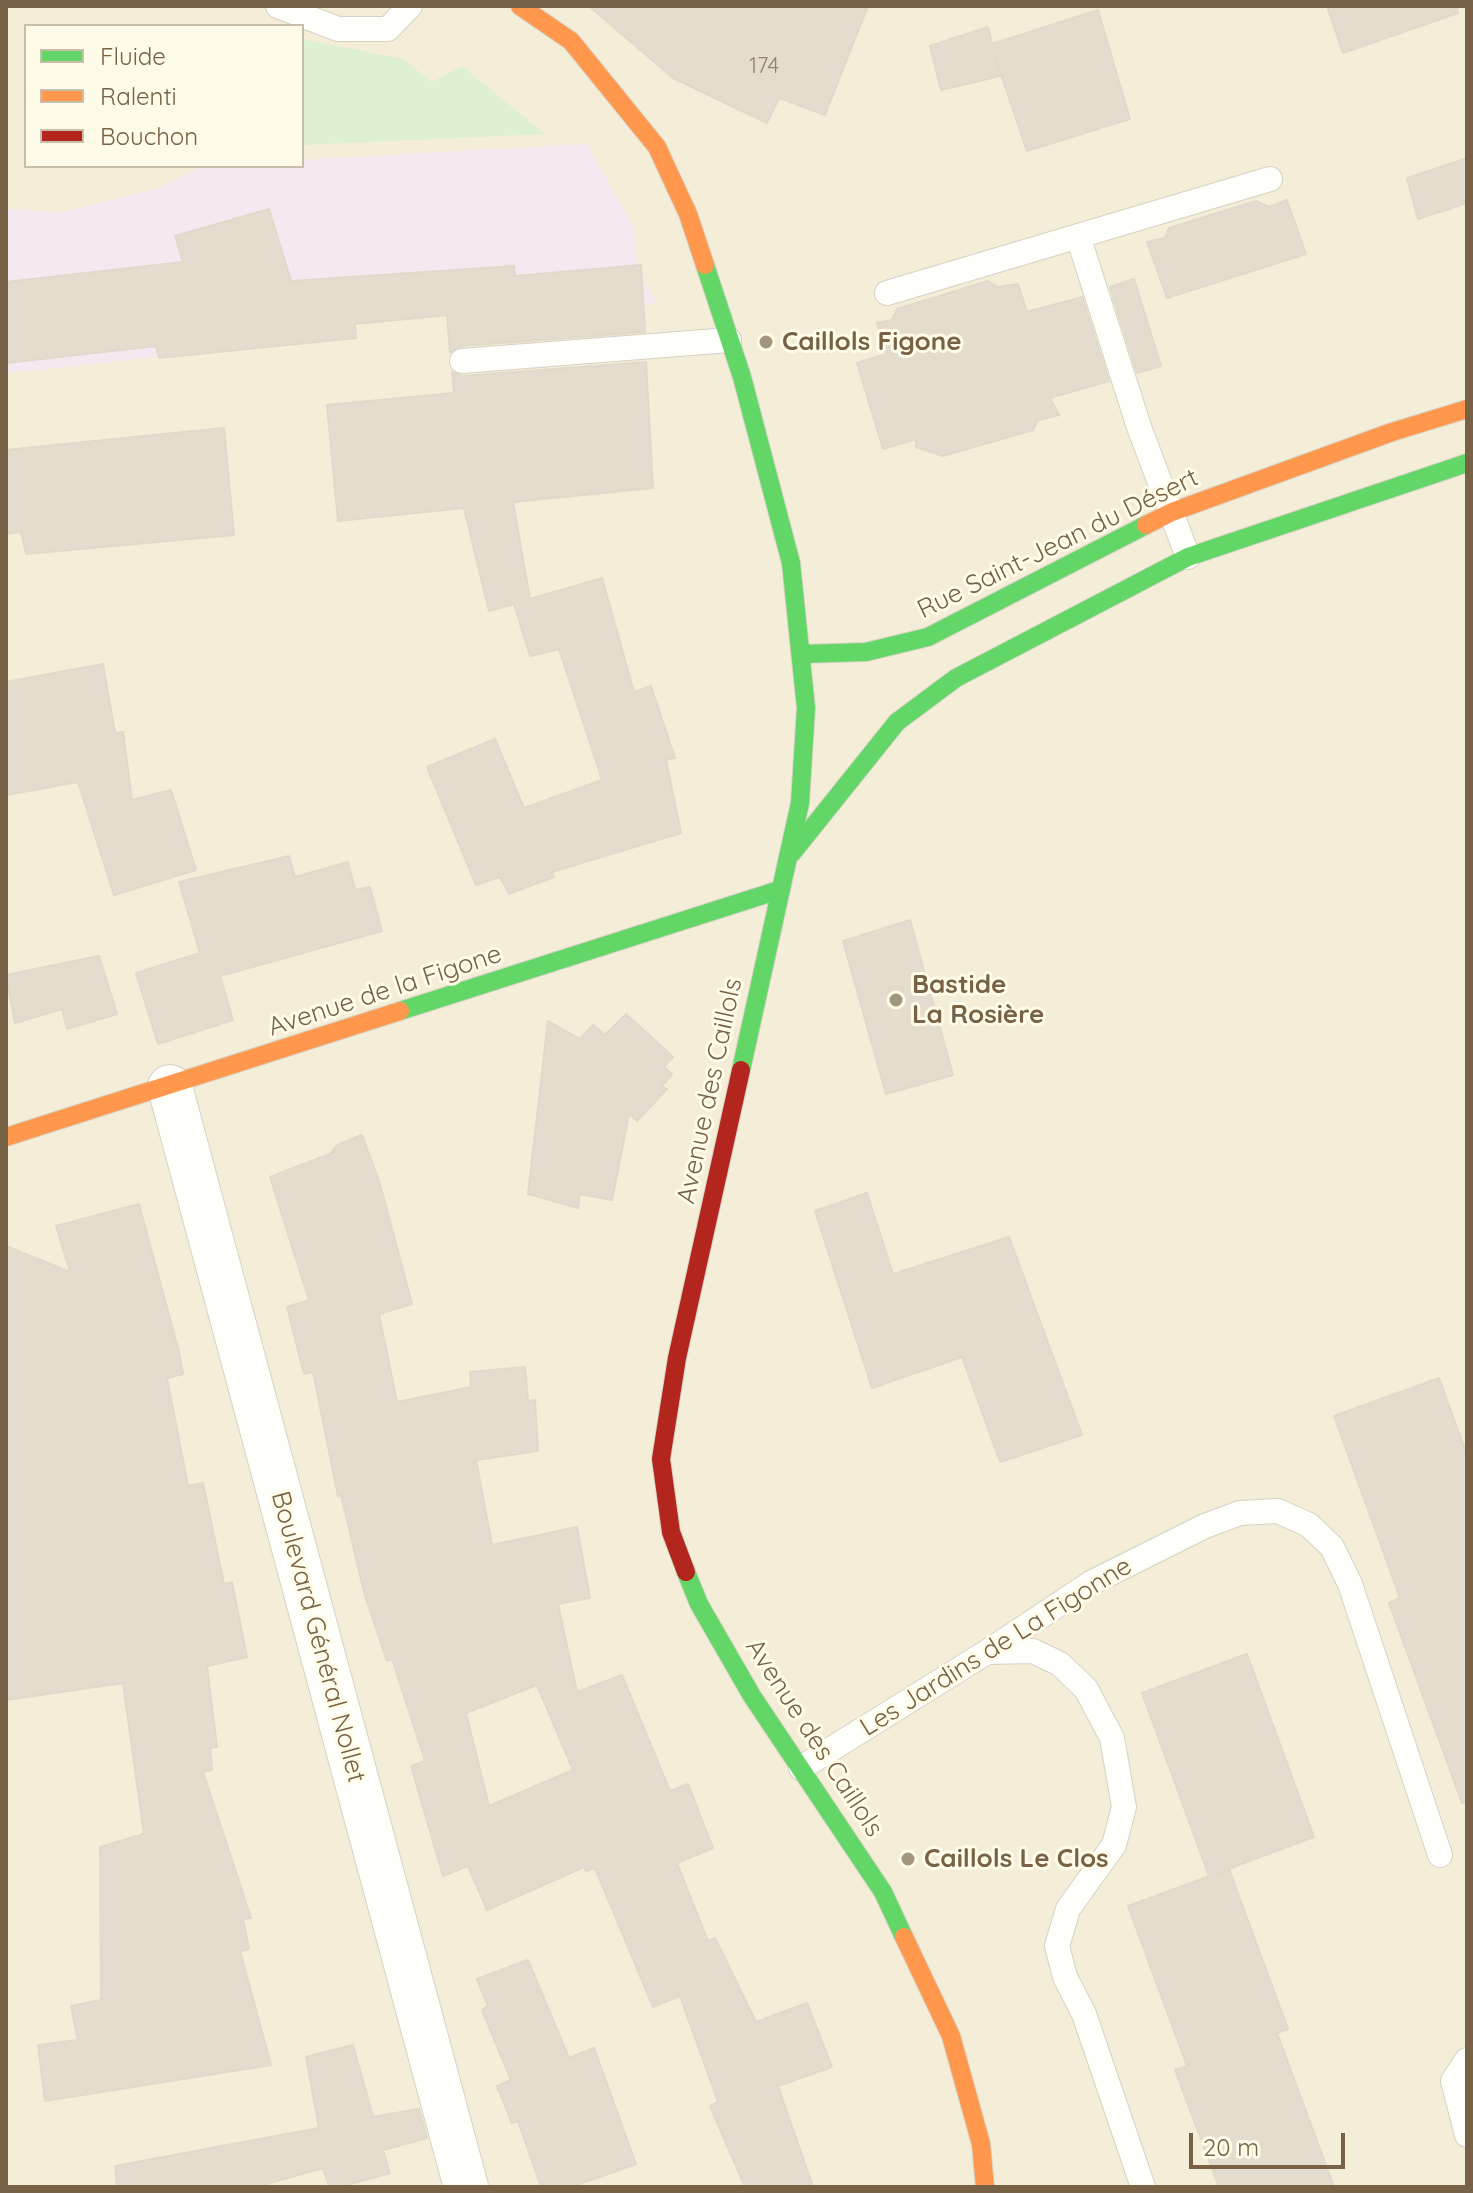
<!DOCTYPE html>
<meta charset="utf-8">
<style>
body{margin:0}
#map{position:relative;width:1473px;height:2193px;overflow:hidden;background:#f8f5e7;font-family:Quicksand,sans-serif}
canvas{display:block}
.frame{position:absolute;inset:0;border:8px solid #776246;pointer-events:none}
.legend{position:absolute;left:24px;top:24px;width:280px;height:144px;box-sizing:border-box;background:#fffbe9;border:2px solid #c9bea8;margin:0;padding:10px 14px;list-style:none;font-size:24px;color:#776246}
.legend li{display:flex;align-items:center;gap:16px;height:40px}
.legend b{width:40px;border:2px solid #c9bea8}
.scale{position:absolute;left:1189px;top:2133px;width:156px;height:36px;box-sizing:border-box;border:4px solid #776246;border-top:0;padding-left:10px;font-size:24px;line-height:28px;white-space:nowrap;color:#776246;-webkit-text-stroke:6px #fffbe9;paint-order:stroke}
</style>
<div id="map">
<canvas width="1473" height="2193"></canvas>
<div class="frame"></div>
<ul class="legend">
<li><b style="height:10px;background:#63d668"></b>Fluide</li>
<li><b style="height:10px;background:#ff974d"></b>Ralenti</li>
<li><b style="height:10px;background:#b3261e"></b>Bouchon</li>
</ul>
<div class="scale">20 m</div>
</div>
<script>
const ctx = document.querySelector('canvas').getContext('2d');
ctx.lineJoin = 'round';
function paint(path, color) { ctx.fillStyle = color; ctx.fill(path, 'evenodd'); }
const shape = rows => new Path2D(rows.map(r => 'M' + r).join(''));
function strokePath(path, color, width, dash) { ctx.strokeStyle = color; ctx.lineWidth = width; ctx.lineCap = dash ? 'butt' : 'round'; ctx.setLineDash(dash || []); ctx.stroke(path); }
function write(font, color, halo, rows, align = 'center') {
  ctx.font = font + ' Quicksand,sans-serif'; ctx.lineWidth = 6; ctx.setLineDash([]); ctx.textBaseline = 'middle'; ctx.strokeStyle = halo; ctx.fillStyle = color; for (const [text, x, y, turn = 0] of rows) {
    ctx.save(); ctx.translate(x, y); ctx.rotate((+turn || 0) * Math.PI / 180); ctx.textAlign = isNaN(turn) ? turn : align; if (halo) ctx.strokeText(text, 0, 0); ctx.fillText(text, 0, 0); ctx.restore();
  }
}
const residential = shape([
 [6,6,1467,6,1467,2187,6,2187],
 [26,26,302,26,302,166,26,166]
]);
const education = shape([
 [587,144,634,228,637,266,656,303,448,325,447,315,356,324,356,336,6,373,6,209,62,212,160,188,203,166,302,166,302,160]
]);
const green = shape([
 [302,39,403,59,432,82,462,66,545,134,302,145]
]);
const building = shape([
 [589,6,868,6,825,115,779,98,767,123,673,78,589,6],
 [1327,6,1457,6,1458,13,1343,53,1327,6],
 [1098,10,1130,119,1027,151,995,57,1000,76,941,90,930,46,988,27,992,44,1098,10],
 [1467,158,1467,203,1418,219,1407,178,1467,158],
 [1287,200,1306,254,1167,298,1147,242,1165,238,1169,228,1256,201,1269,207,1287,200],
 [269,209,291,281,514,266,515,276,641,265,645,332,461,346,450,352,447,315,355,324,356,338,159,358,156,346,6,363,6,282,183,262,175,236,269,209],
 [1134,279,1161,366,1137,373,1110,287,1134,279],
 [988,281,998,287,1018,284,1027,312,1082,297,1109,381,1050,398,1059,415,1038,420,1033,430,943,456,916,447,916,439,883,449,857,363,886,354,877,323,892,320,897,309,988,281],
 [646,362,653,488,513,502,530,599,602,578,634,692,651,686,675,758,666,760,681,833,552,872,554,877,509,894,500,877,476,885,427,767,495,739,524,808,602,780,559,649,530,656,514,604,489,611,464,508,338,521,327,405,454,393,452,372,463,376,646,362],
 [224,428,234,535,26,554,21,532,6,534,6,450,224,428],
 [103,664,115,733,123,732,132,800,171,790,196,870,114,895,78,782,6,795,6,682,103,664],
 [289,856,295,877,348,862,355,890,370,887,382,931,220,976,233,1020,158,1044,136,973,200,953,179,882,289,856],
 [910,920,953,1075,886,1094,843,941,910,920],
 [99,956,117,1014,67,1029,62,1009,15,1023,6,975,99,956],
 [626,1014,673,1057,664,1067,672,1074,662,1086,667,1089,637,1121,629,1114,612,1200,580,1194,578,1208,528,1194,548,1021,580,1039,593,1025,605,1035,626,1014],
 [362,1135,380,1184,412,1304,379,1314,397,1402,471,1387,470,1372,525,1367,528,1401,535,1400,538,1451,476,1460,492,1545,577,1527,590,1598,558,1604,577,1692,622,1675,670,1791,688,1784,713,1848,677,1863,708,1941,715,1938,756,2022,807,2003,832,2067,778,2086,813,2187,745,2187,710,2106,718,2102,680,1996,653,2007,595,1868,586,1871,584,1867,487,1910,468,1866,443,1876,411,1766,425,1761,392,1659,387,1661,365,1596,341,1495,338,1496,313,1372,304,1374,287,1307,309,1300,270,1177,330,1154,337,1145,362,1135],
 [537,1685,573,1770,489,1806,466,1713,537,1685],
 [867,1193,893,1274,1009,1237,1082,1435,1000,1462,962,1357,872,1388,815,1211,867,1193],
 [139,1204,179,1352,183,1374,167,1378,188,1486,203,1483,224,1584,232,1582,247,1657,207,1666,217,1747,210,1748,212,1770,203,1772,251,1918,243,1919,249,1949,240,1951,271,2065,45,2101,38,2045,78,2040,71,2006,101,2000,100,1847,144,1834,123,1683,6,1700,6,1246,70,1272,56,1226,139,1204],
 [1439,1378,1467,1455,1467,1802,1462,1803,1389,1603,1400,1598,1334,1416,1439,1378],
 [1247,1654,1314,1837,1209,1876,1142,1693,1247,1654],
 [1229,1869,1288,2029,1277,2033,1334,2187,1219,2187,1175,2070,1187,2066,1128,1906,1229,1869],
 [528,1960,569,2058,594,2048,636,2164,571,2187,541,2187,518,2121,512,2123,497,2086,511,2080,482,2010,488,2006,477,1979,528,1960],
 [353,2045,373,2117,419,2109,427,2138,383,2150,390,2173,340,2187,329,2187,323,2168,256,2187,117,2187,115,2166,319,2128,306,2057,353,2045]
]);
const lane = shape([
 [278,6,338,29,388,29,410,6],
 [1078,236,1139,427,1188,557],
 [887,293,1270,179],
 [462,361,729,340],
 [987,1652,1033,1651,1060,1664,1086,1689,1112,1738,1124,1807,1114,1845,1068,1909,1057,1946,1065,1977,1084,2014,1143,2187],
 [801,1768,987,1652,1091,1583,1205,1526,1240,1513,1278,1511,1309,1525,1332,1547,1350,1584,1440,1855],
 [1467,2060,1453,2081,1467,2135]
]);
const street = shape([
 [170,1087,466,2187]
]);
const fast = shape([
 [705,265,742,377,791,563,806,708,800,803,741,1070],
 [802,654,866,652,928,637,1146,525],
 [792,853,897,722,956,678,1188,557,1467,463],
 [400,1011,779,890],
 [686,1572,699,1604,752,1696,883,1892,904,1937]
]);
const slow = shape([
 [520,6,571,41,657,147,688,214,705,265],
 [1146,525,1172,512,1392,432,1467,409],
 [6,1137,400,1011],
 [904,1937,951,2036,981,2144,985,2187]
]);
const jam = shape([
 [686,1572,671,1532,661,1459,677,1358,741,1070]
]);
const markers = [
 [766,342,8,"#a4957e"],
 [896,1000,8,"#a4957e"],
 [908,1859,8,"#a4957e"]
];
const numberNames = [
 ["174",764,66]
];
const poiNames = [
 ["Caillols Figone",782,342],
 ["Bastide",912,985],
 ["La Rosière",912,1015],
 ["Caillols Le Clos",924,1859]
];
const streetNames = [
 ["Rue Saint-Jean du Désert",1058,544,-26],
 ["Avenue de la Figone",385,991,-18],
 ["Avenue des Caillols",710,1091,-78],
 ["Boulevard Général Nollet",318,1637,75],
 ["Les Jardins de La Figonne",996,1647,-32],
 ["Avenue des Caillols",814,1738,57]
];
paint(residential, '#f4edd7');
paint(education, '#f6e8f1');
paint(green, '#def0d1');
paint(building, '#e4ddcf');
strokePath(building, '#e1d9c9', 2);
strokePath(lane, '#d7d1c6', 26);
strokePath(street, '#d7d1c6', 46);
strokePath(fast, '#d7d2c5', 20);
strokePath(slow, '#d7d2c5', 20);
strokePath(jam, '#d7d2c5', 20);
strokePath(lane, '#fefefb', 24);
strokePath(street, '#fefefb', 44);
strokePath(fast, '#63d668', 18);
strokePath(slow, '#ff974d', 18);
strokePath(jam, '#b3261e', 18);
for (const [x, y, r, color] of markers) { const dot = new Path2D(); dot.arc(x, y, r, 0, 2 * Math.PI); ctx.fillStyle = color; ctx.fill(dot); strokePath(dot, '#fffbe9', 3); }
write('22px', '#94836a', null, numberNames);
write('bold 26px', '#776246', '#fffbe9', poiNames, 'left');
write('26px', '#776246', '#fffbe9', streetNames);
</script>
